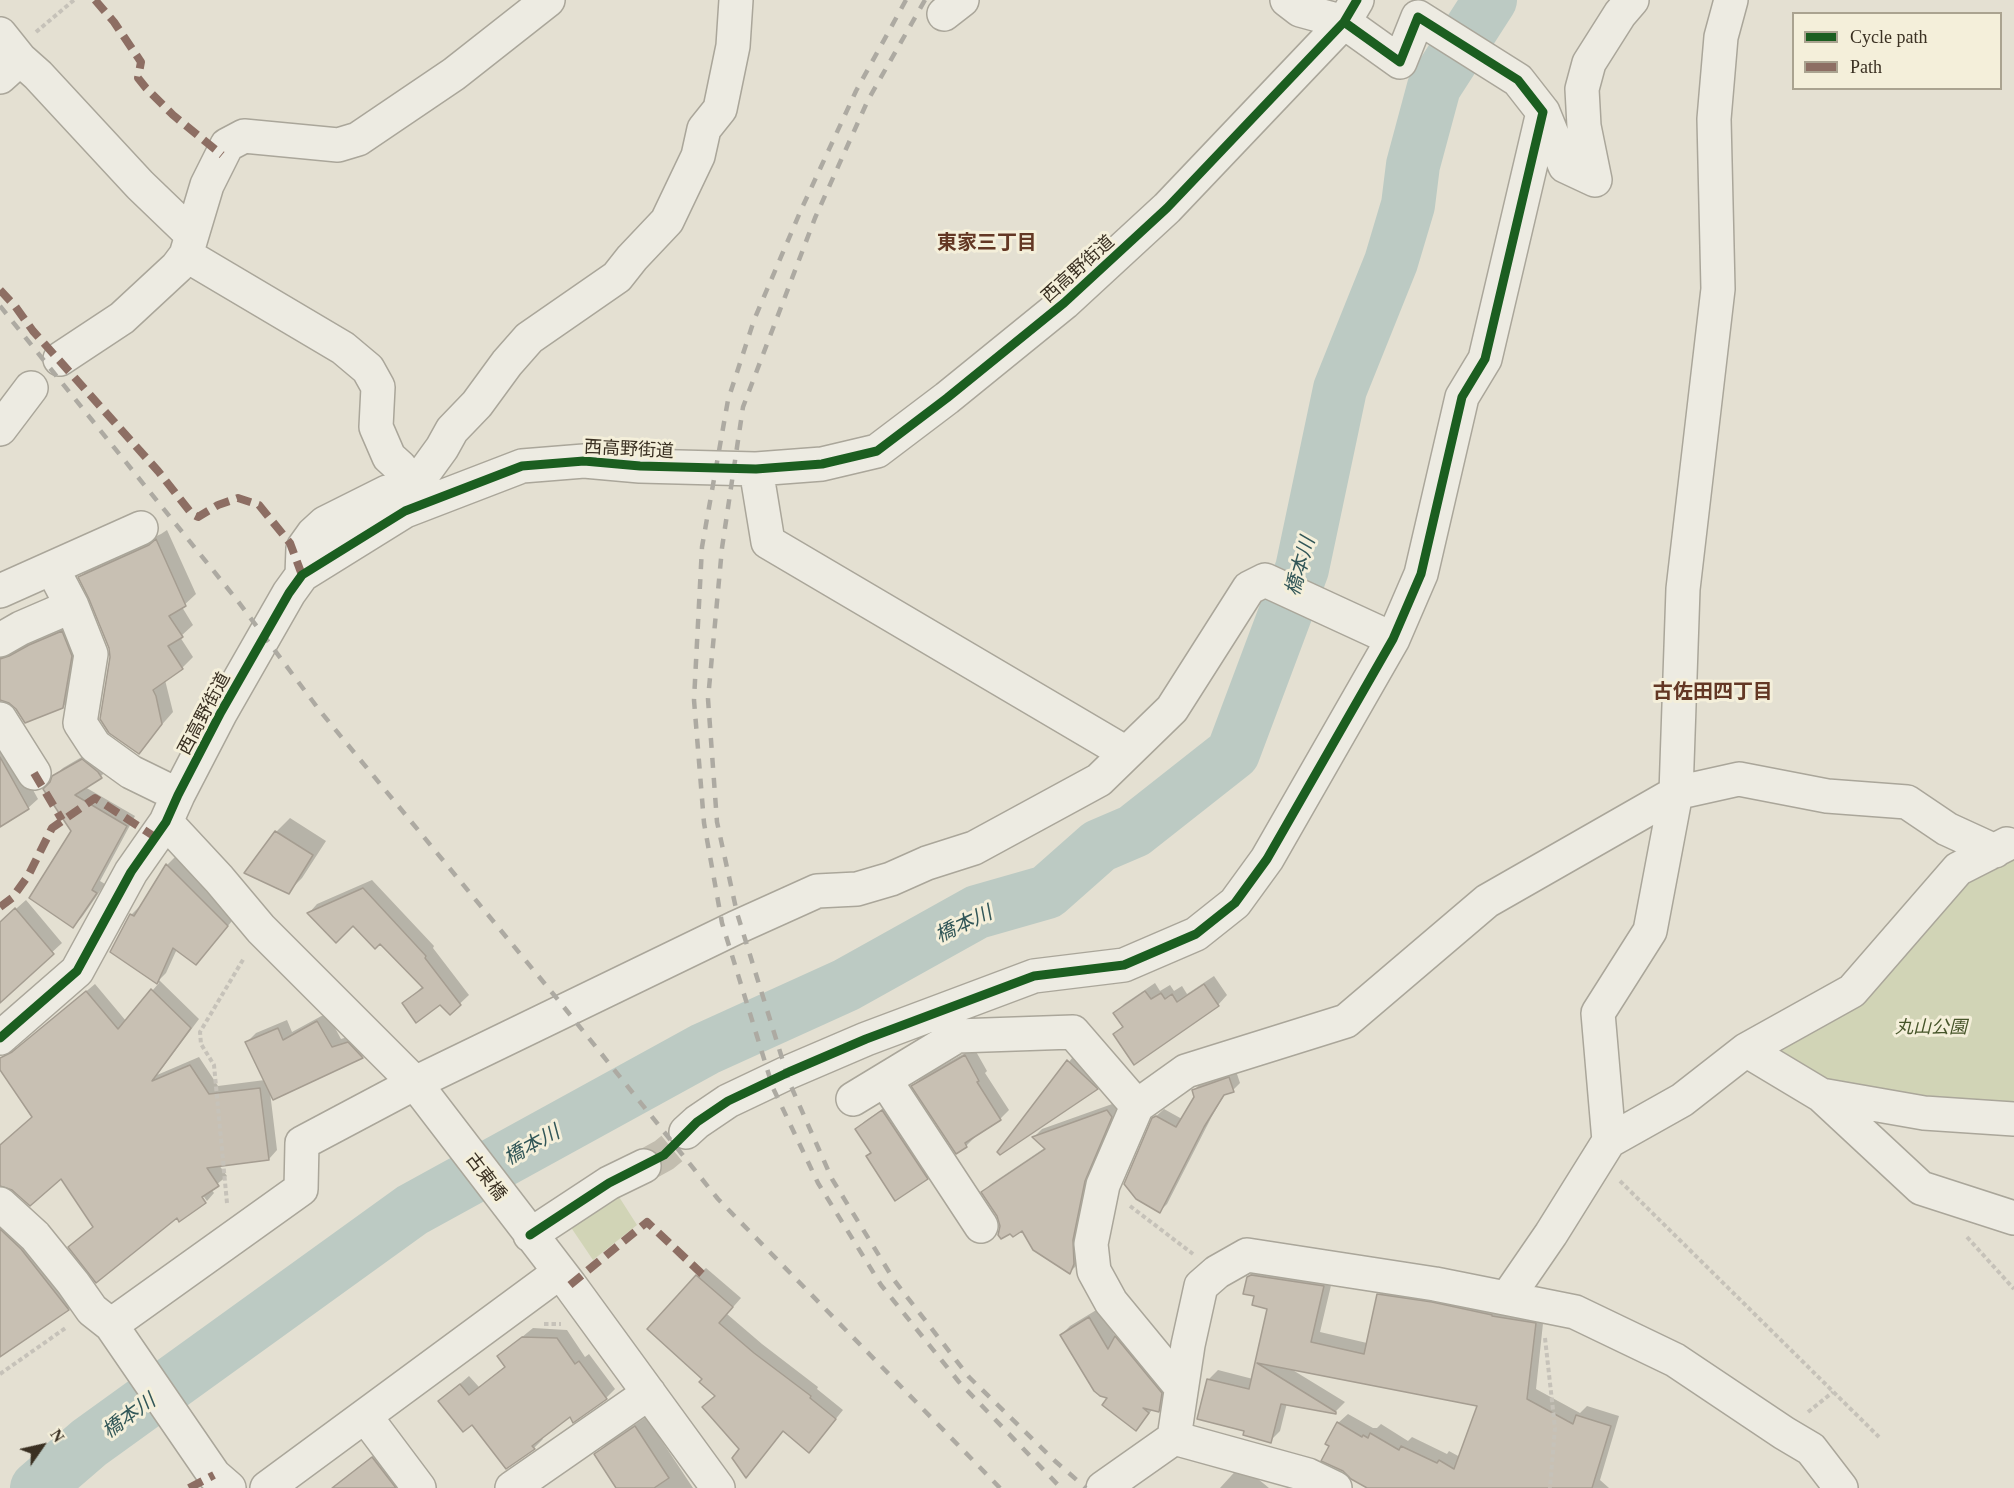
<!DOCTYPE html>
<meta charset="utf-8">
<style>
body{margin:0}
#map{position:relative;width:2014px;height:1488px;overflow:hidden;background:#e4e0d2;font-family:Georgia,serif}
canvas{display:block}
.legend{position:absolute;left:1792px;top:12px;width:210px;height:78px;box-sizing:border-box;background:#f4efda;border:2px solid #aaa390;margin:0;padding:8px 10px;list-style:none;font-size:18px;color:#3a3022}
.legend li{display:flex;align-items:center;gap:12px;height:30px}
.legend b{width:30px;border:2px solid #aaa390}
.north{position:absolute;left:12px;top:1416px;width:60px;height:60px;-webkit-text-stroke:4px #f4efda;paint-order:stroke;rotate:56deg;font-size:16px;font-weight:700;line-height:24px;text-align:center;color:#3a3022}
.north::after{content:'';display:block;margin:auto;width:21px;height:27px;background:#3a3022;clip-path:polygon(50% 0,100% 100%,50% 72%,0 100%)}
</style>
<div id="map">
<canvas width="2014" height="1488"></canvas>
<ul class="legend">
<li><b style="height:8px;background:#1b5e20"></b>Cycle path</li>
<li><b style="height:8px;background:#8d6e63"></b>Path</li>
</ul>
<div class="north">N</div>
</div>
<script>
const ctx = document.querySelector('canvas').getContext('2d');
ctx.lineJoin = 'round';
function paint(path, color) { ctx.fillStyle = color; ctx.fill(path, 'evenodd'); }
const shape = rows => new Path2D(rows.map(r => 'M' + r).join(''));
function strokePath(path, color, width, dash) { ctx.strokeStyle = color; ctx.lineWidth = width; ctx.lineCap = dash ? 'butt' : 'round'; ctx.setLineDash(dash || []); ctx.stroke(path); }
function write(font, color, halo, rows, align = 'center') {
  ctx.font = font + ' Georgia,"Noto Sans JP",serif'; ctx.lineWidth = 6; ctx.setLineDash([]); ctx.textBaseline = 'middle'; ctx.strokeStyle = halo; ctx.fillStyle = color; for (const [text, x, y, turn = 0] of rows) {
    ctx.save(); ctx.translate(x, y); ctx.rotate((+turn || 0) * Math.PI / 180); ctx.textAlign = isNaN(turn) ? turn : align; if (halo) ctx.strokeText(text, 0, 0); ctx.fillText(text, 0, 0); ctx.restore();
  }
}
const green = shape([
 [2014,840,2014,1116,1821,1095,1752,1053,1841,999,1958,869],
 [614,1189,637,1225,593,1260,568,1223]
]);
const shadow = shape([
 [167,530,196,594,182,607,193,625,180,637,193,657,182,668,165,680,173,712,138,752,111,657,110,647,80,577,91,566,161,534],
 [71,622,81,646,72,697,63,707,17,708,9,701,0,699,0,646,41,636],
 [0,730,38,799,28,808,0,825],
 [92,751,110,767,101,776,85,787,135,816,100,881,105,884,82,917,73,926,73,831,53,777,63,768],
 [290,818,326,841,302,878,288,892,276,832],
 [176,856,236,916,205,954,177,949,166,973,159,980,199,1019,157,1075,199,1057,218,1086,265,1080,247,1042,256,1033,287,1020,292,1032,327,1013,341,1039,357,1034,371,1048,362,1057,273,1098,270,1092,277,1150,269,1159,219,1165,227,1176,211,1189,214,1193,207,1201,199,1190,177,1216,70,1247,94,1226,61,1177,14,1189,0,1184,0,1145,33,1117,0,1067,0,1059,5,1054,23,1044,95,984,126,1021,159,983,112,952,131,915,140,906,141,907,167,865],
 [372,880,434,946,433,948,469,995,450,1013,440,1003,404,1003,423,986,380,942,353,924,309,913,317,904],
 [26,900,62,943,0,1000,0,923],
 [1214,976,1227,995,1218,1005,1115,1034,1124,1025,1115,1013,1124,1004,1155,983,1160,991,1170,985,1174,991,1182,986,1187,994],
 [974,1048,987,1071,985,1073,1009,1110,1000,1119,974,1135,975,1137,967,1145,957,1152,913,1086,922,1077],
 [1076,1053,1104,1081,1097,1088,999,1152],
 [1236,1071,1240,1083,1233,1090,1226,1092,1211,1118,1167,1204,1160,1211,1153,1119,1164,1109,1182,1119,1196,1097,1194,1090,1201,1083],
 [891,1103,935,1170,927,1178,872,1152,857,1129,865,1121],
 [1115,1103,1119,1108,1078,1264,1070,1272,1022,1229,1001,1225,998,1216,983,1192,991,1184,1046,1147,1034,1137,1042,1129],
 [0,1213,77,1301,68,1309,0,1355],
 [1258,1267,1333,1277,1320,1332,1367,1343,1378,1295,1388,1285,1544,1314,1536,1389,1580,1413,1587,1406,1619,1416,1600,1480,1609,1488,1370,1488,1338,1423,1348,1414,1373,1428,1377,1428,1381,1424,1408,1441,1412,1437,1447,1454,1449,1451,1460,1457,1479,1405,1291,1369,1345,1402,1335,1412,1287,1403,1280,1431,1270,1441,1246,1429,1208,1380,1218,1370,1253,1379,1269,1308,1256,1295,1248,1277],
 [706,1268,741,1298,727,1314,762,1344,818,1387,817,1389,843,1410,817,1442,784,1430,746,1476,741,1449,717,1395,704,1379,697,1276],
 [1098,1309,1116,1337,1124,1328,1170,1384,1168,1402,1158,1411,1153,1409,1136,1429,1061,1335,1070,1326],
 [533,1328,567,1330,585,1357,589,1354,615,1389,606,1398,574,1421,570,1415,541,1437,543,1439,534,1448,472,1422,440,1401,469,1376,479,1387,506,1366,499,1356],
 [646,1417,693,1488,618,1488,596,1454,606,1444],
 [382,1449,411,1488,337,1488,357,1468],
 [1241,1465,1269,1488,1220,1488]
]);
const river = shape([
 [37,1488,89,1443,412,1210,705,1049,846,985,977,912,1047,892,1099,846,1134,831,1233,753,1302,569,1340,389,1391,262,1408,205,1413,165,1434,87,1490,0]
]);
const building = shape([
 [156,539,186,606,169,616,183,637,168,646,183,669,153,690,156,696,162,724,139,754,109,733,100,719,110,657,109,648,89,599,78,577,149,545,156,539],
 [62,631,72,656,63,708,25,723,16,709,9,703,0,700,0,659,9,656,29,645,62,631],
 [0,757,29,809,0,827,0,757],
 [82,759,98,772,102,778,75,795,127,826,92,890,97,893,73,928,29,898,71,831,43,789,50,782,52,776,82,759],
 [275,831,313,855,289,894,244,873,275,831],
 [166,864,228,926,196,965,173,948,157,984,110,952,130,914,134,916,166,864],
 [363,888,426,956,425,958,461,1005,450,1015,440,1005,416,1023,402,1003,423,988,380,944,375,949,353,926,336,943,307,913,363,888],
 [15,908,54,954,0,1003,0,922,15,908],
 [1204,984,1219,1006,1134,1065,1113,1034,1123,1027,1113,1013,1145,991,1151,999,1161,993,1165,999,1172,994,1177,1002,1204,984],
 [151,989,191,1028,152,1081,190,1065,209,1094,260,1088,269,1160,207,1168,219,1186,202,1197,206,1203,179,1222,177,1218,96,1283,68,1247,93,1227,61,1179,30,1206,12,1190,0,1186,0,1145,32,1117,0,1070,0,1058,12,1052,86,991,118,1029,151,989],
 [317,1021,332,1047,348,1042,363,1058,273,1100,245,1042,278,1028,283,1040,317,1021],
 [965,1055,979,1081,977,1082,1001,1120,965,1143,967,1147,956,1154,911,1086,965,1055],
 [1067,1060,1098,1089,1000,1155,997,1152,1067,1060],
 [1229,1077,1234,1092,1224,1095,1204,1127,1160,1213,1136,1199,1124,1184,1152,1118,1156,1116,1176,1127,1194,1097,1192,1090,1229,1077],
 [882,1110,928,1179,895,1201,866,1156,871,1153,855,1129,882,1110],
 [1107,1110,1112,1117,1085,1181,1073,1240,1074,1264,1070,1274,1033,1250,1022,1231,1013,1237,1010,1234,1001,1239,998,1235,1000,1226,997,1216,981,1192,1045,1149,1032,1137,1107,1110],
 [0,1229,21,1249,69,1310,0,1357,0,1229],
 [696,1275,733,1307,719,1323,754,1353,811,1396,810,1398,836,1419,809,1453,783,1431,746,1478,732,1458,739,1449,702,1407,715,1396,699,1382,702,1379,647,1329,696,1275],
 [1251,1275,1324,1286,1311,1342,1364,1354,1377,1294,1432,1302,1492,1315,1492,1316,1536,1323,1527,1399,1573,1424,1576,1415,1611,1426,1592,1488,1367,1488,1351,1479,1343,1471,1321,1461,1329,1446,1325,1444,1337,1422,1362,1437,1363,1435,1368,1438,1370,1433,1399,1450,1401,1446,1437,1463,1439,1460,1454,1469,1477,1406,1257,1363,1336,1412,1336,1414,1281,1404,1271,1443,1243,1435,1244,1431,1197,1419,1207,1379,1249,1389,1267,1309,1252,1305,1254,1296,1243,1294,1247,1277,1251,1275],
 [1089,1317,1108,1349,1115,1336,1162,1393,1159,1412,1143,1408,1149,1413,1136,1431,1102,1405,1107,1398,1100,1396,1094,1391,1060,1335,1089,1317],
 [522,1337,557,1338,575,1364,579,1361,607,1399,573,1423,570,1417,532,1446,535,1449,506,1469,472,1425,463,1432,438,1401,460,1384,469,1395,505,1367,497,1356,522,1337],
 [635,1426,669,1478,654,1488,616,1488,594,1454,635,1426],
 [372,1457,396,1488,332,1488,372,1457]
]);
const minorTunnel = shape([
 [644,1166,664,1155,675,1146,686,1132]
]);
const path = shape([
 [36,32,74,0],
 [1620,1181,1879,1437],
 [227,1203,214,1065,201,1044,200,1032,244,958],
 [1130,1206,1193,1254],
 [1967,1237,2014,1289],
 [544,1324,561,1324],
 [1545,1338,1555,1428,1550,1488],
 [0,1374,67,1327],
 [1808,1412,1833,1392]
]);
const minor = shape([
 [944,14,962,0],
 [0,34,20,59,38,75,140,185,192,235],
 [0,77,20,59],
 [1543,112,1565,166,1595,180,1584,126,1582,89,1589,63,1620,14,1632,0],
 [186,255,343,348,368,369,378,387,376,427,389,457,400,467,413,488,411,508],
 [60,359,122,318,177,267,186,255,207,185,227,145,244,136,338,145,358,139,454,74,548,0],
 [0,429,31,388],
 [756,469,768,542,1126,753],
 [52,568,72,606,91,654,80,723,95,746,131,772,178,795],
 [302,575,303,548,313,534,325,523,387,492,413,488,442,448,452,430,477,404,507,363,529,338,617,277,632,258,667,221,698,156,704,129,720,109,733,46,736,0],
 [0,591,141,528],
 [0,640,21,628,72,606],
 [0,719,34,773],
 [166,822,219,879,261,929,415,1083,570,1285,718,1488],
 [0,1038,77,971,131,872,166,822,178,795,221,712,289,593,302,575,405,511,522,466,584,461,640,466,756,469,822,464,877,451,947,398,1064,303,1167,208,1344,22,1357,0],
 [1746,1050,1821,1095,1924,1113,2014,1119],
 [885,1080,981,1226],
 [1821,1095,1921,1188,2014,1218],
 [853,1099,957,1036,1073,1032,1137,1106],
 [686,1132,697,1122,728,1101,789,1072,866,1039,1034,976,1124,965,1196,934,1235,903,1267,859,1393,639,1421,574,1462,397,1485,359,1543,112,1518,80,1418,17,1400,62,1344,22,1300,10,1287,0],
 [1609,1141,1598,1013,1650,931,1676,793,1739,779,1827,796,1907,802,1947,829,1995,851],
 [0,1204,35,1236,73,1283,92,1310,111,1325,214,1475,229,1488],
 [530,1235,609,1183,644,1166],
 [1507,1298,1551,1234,1609,1141,1682,1100,1746,1050,1852,991,1958,869,2007,844],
 [111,1325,301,1189,302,1143,415,1083,735,928,817,891,857,889,891,879,927,863,974,848,1099,780,1172,709,1249,588,1265,580,1393,639],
 [1181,1387,1111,1302,1094,1271,1091,1244,1103,1185,1137,1106,1186,1071,1346,1021,1487,901,1676,793,1683,589,1718,289,1714,119,1721,37,1731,0],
 [365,1416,419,1488],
 [1174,1438,1188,1345,1201,1286,1217,1272,1247,1255,1435,1284,1575,1312,1675,1360,1784,1433,1811,1449,1841,1488],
 [267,1488,560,1272],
 [512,1488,649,1393],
 [1103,1488,1174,1438,1308,1475,1335,1488]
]);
const rail = shape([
 [906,0,856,91,801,210,754,320,728,400,702,547,694,700,704,823,722,923,773,1088,818,1183,881,1285,959,1382,1061,1488],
 [925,0,868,100,815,218,743,407,722,548,708,699,717,822,737,913,790,1084,832,1179,894,1280,969,1377,1055,1461,1086,1488],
 [0,306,237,600,320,711,559,1001,718,1199,1000,1488]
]);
const quiet = shape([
 [95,0,114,22,141,62,138,78,146,88,173,115,222,155],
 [0,290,15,306,33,331,158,471,192,514,198,517,218,505,238,498,259,505,290,543,302,575],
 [34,773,62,820],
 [0,907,12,898,28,876,52,828,95,798,155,837],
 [570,1285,647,1222,702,1274],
 [189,1488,214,1475]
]);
const cycleway = shape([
 [0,1038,77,971,131,872,166,822,178,795,221,712,289,593,302,575,405,511,522,466,584,461,640,466,756,469,822,464,877,451,947,398,1064,303,1167,208,1344,22,1357,0],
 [530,1235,609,1183,664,1155,697,1122,728,1101,789,1072,866,1039,1034,976,1124,965,1196,934,1235,903,1267,859,1393,639,1421,574,1462,397,1485,359,1543,112,1518,80,1418,17,1400,62,1344,22]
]);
const streetNames = [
 ["西高野街道",1077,268,-42],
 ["西高野街道",629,448,3],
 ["西高野街道",203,713,-62],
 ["古東橋",487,1176,53]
];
const parkNames = [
 ["丸山公園",1931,1026]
];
const neighbourhoodNames = [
 ["東家三丁目",987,241],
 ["古佐田四丁目",1713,690]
];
const waterNames = [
 ["橋本川",1299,566,-74],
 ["橋本川",963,923,-25],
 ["橋本川",531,1144,-29],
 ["橋本川",128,1415,-36]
];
paint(green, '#d1d4b6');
paint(shadow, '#0003');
strokePath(river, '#bccac3', 54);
paint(building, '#c8c0b3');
strokePath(building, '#a59d91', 1.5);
strokePath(minorTunnel, '#c2bdaf', 33, [33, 16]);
strokePath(minor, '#aaa69a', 36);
strokePath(path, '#c6c2b9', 4, [4.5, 3]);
strokePath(minor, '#edebe2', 33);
strokePath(rail, '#adaaa2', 4.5, [10, 10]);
strokePath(quiet, '#8d6e63', 8, [15, 8]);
strokePath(cycleway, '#1b5e20', 9);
write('18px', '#3a3022', '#f4efda', streetNames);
write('italic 18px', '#46552a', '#f4efda', parkNames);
write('bold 20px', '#633724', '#f4efda', neighbourhoodNames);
write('italic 20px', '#325758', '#f4efda', waterNames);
</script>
